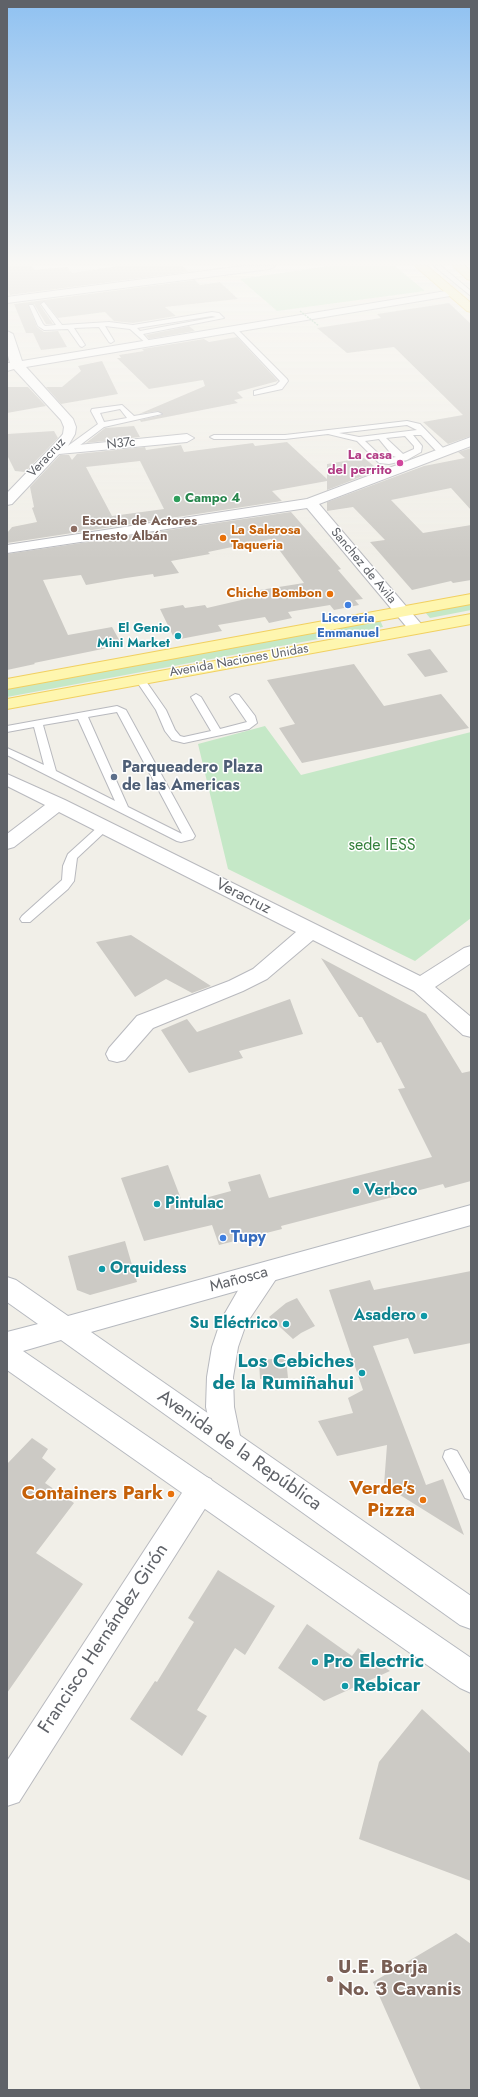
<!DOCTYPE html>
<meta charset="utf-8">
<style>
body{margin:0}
#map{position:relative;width:478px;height:2097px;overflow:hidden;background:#f1efe8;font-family:Jost,sans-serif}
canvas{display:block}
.frame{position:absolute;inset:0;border:8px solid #5f6268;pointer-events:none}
</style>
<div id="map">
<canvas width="478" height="2097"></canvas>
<div class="frame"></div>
</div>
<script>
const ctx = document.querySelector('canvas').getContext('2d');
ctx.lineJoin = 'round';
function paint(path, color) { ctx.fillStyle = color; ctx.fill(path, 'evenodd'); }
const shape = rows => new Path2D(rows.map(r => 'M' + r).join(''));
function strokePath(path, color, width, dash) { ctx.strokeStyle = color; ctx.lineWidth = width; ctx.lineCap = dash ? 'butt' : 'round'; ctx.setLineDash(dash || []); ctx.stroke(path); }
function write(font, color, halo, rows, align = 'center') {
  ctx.font = font + ' Jost,sans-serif'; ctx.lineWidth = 3; ctx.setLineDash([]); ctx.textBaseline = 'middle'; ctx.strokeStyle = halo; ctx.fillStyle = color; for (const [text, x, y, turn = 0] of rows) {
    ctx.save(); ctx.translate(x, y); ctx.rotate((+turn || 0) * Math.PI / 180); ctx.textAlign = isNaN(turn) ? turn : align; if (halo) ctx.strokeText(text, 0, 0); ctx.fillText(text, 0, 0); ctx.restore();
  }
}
const green = shape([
 [330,266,395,266,425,291,277,311,240,279],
 [471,603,471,610,430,618,425,612],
 [380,620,383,627,7,697,7,689],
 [265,726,301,775,471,732,471,918,415,961,228,869,198,744]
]);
const building = shape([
 [7,266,31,266,34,270,67,267,72,273,119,266,183,266,188,272,10,295,7,287],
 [195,280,200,285,220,282,238,299,165,307,176,316,133,323,114,321,105,312,58,318,44,301,40,305,53,324,46,324,34,304,28,304,37,327,44,332,58,331,67,347,41,350,33,333,26,333,14,304],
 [449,303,471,324,471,436,448,444,423,422,463,415,394,347,347,353,317,328,381,318,377,314],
 [189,326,195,331,149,339,146,335],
 [237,337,278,381,237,392,243,398,234,400,238,403,141,422,140,420,162,415,163,414,158,411,139,414,205,386,203,380,149,389,117,358,121,358,119,355,144,351,142,349,204,339,209,342],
 [102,361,118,394,61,404,46,387,62,387,81,371,78,366],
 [7,387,28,387,46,406,7,413],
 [134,426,140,437,86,443,105,428],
 [54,431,58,438,25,472,15,471,7,455,7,434],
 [287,442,327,479,327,464,350,460,364,458,379,470,327,490,327,481,272,491,282,501,7,543,7,533,12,527,37,522,32,508,34,507,30,487,60,455,69,455,72,460,77,454,145,447,146,450,181,445,184,452,253,443,255,446],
 [140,461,164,509,112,516,86,467],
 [471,448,471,510,451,488,391,500,423,533,471,525,471,580,453,583,451,581,412,590,370,542,385,540,353,507,327,511,327,502,424,466,465,458,458,452],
 [291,512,341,569,338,570,363,599,355,600,359,605,334,610,330,605,288,612,292,618,269,623,265,617,218,625,222,631,175,640,160,609,183,605,185,608,205,605,207,608,250,598,247,592,304,583,271,539,208,552,210,554,171,561,179,573,154,577,153,574,126,578,86,585,81,575,43,580,68,635,112,627,122,645,34,663,35,664,7,670,7,554],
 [430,649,448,672,425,677,407,654],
 [354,664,384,706,441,694,469,728,302,763,279,728,295,724,267,680],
 [131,935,211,986,192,993,166,979,135,997,96,942],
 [321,958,426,1014,462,1073,471,1071,471,1181,445,1188,443,1184,281,1226,282,1229,219,1245,212,1225,144,1241,121,1178,168,1165,183,1204,231,1191,228,1182,260,1174,269,1198,432,1157,398,1089,405,1088,381,1042,377,1043,362,1017,359,1017],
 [290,999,303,1034,239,1051,243,1058,189,1073,161,1030,187,1019,197,1032],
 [125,1241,137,1282,90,1295,77,1290,68,1256],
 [471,1271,471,1343,414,1354,408,1338,373,1346,426,1485,443,1479,464,1535,384,1485,387,1445,337,1456,318,1421,353,1413,348,1398,363,1390,329,1290,370,1280,374,1290],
 [297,1298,315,1326,301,1333,293,1339,269,1317,286,1303],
 [286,1358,288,1378,260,1379,259,1360],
 [32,1438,48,1449,42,1458,56,1469,45,1483,74,1503,36,1553,83,1584,7,1693,7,1464],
 [218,1570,275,1606,245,1655,235,1648,197,1710,207,1716,182,1756,130,1719,155,1681,157,1682,194,1622,188,1618],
 [307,1624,352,1656,358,1648,390,1671,324,1701,278,1668],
 [422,1709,471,1754,471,1881,359,1839,379,1762],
 [456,1933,471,1944,471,2090,421,2090,373,1982]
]);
const lane = shape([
 [434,266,441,266,471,291,471,296,434,266],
 [44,302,62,325,109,322,133,325,212,312,219,313,224,318,143,334,151,343,148,345,130,329,105,326,114,341,111,343,109,342,99,327,74,328,85,345,82,347,80,346,68,329,44,330,38,326,29,305,33,305,43,324,45,326,56,325,41,304,44,302],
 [212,316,216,317,140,331,137,328,212,316],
 [232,328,236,328,287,379,288,381,282,389,254,395,254,391,276,385,280,381,232,330,232,328],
 [122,405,134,416,158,412,162,414,104,427,71,452,65,452,65,448,98,424,91,411,92,409,122,405],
 [120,409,127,418,104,422,100,413,120,409],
 [407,421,420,424,445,450,445,454,439,454,421,435,413,435,422,446,421,452,407,460,389,464,379,463,357,441,328,434,285,439,214,439,210,437,214,435,285,435,407,421],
 [407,425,417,430,359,437,339,433,407,425],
 [405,436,414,446,414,449,403,454,386,438,405,436],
 [379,439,393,456,396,457,384,459,365,441,379,439],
 [140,676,143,677,166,710,175,730,180,736,184,737,211,731,191,697,196,694,201,697,220,729,247,722,230,697,235,694,239,695,255,716,257,723,249,729,184,743,172,740,165,731,156,710,135,679,140,676],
 [117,706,126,710,195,836,193,839,181,842,177,841,7,755,7,748,44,765,34,727,7,732,7,726,117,706],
 [117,712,182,834,128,807,88,717,117,712],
 [78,719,115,801,56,771,43,725,78,719],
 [104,823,110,827,108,829,77,858,74,881,68,889,30,922,22,922,20,919,22,916,62,880,63,866,68,854,100,825,104,823],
 [451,1449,457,1451,471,1476,471,1500,465,1498,443,1457,445,1451,451,1449]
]);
const street = shape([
 [243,266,275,266,270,269,7,303,7,297,243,266],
 [452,290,456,291,457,293,456,295,26,367,73,419,76,427,75,434,68,446,187,434,194,438,187,442,59,454,12,504,7,505,7,493,58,440,63,434,64,427,61,420,14,369,7,371,7,363,10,363,7,352,7,331,13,334,22,361,452,290],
 [471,437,471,446,319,504,422,625,424,628,422,631,410,631,307,508,7,553,7,545,307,499,471,437],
 [7,774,65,800,420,976,464,948,471,946,471,963,435,987,471,1017,471,1037,463,1035,414,991,313,940,267,979,243,991,153,1028,125,1060,117,1062,109,1060,106,1054,109,1048,137,1016,229,981,253,969,296,932,59,812,14,847,7,849,7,834,45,805,7,786,7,774],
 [267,1262,276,1265,280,1273,246,1324,238,1347,233,1377,234,1407,241,1441,237,1450,227,1454,217,1450,213,1441,206,1407,207,1377,212,1347,221,1320,240,1287,258,1265,267,1262],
 [201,1475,211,1479,215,1489,211,1499,19,1802,7,1806,7,1761,191,1479,201,1475]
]);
const secondary = shape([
 [471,1205,471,1225,91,1332,471,1596,471,1629,460,1625,61,1340,23,1351,471,1658,471,1693,460,1688,7,1370,7,1332,38,1324,7,1302,7,1277,16,1280,68,1316,471,1205]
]);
const primary = shape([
 [415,266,427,266,471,303,471,312,467,311,415,266],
 [453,266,465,266,471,272,471,280,467,279,453,266],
 [471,594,471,604,7,689,7,679,471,594],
 [471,614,471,624,7,709,7,699,471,614]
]);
const pathBridge = shape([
 [300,311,319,326]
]);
const markers = [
 [400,463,4,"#d1479c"],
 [177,499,4,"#2e9e5b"],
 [74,529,4,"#8d6e63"],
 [223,538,4,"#e8710a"],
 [330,594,4,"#e8710a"],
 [348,605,4,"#3f7fe0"],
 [178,636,4,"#0f9aa8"],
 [114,777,4,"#5c6f8a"],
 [356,1191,4,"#0f9aa8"],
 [157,1204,4,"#0f9aa8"],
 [223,1238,4,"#3f7fe0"],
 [102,1269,4,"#0f9aa8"],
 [424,1316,4,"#0f9aa8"],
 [286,1324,4,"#0f9aa8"],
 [362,1373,4,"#0f9aa8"],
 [171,1494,4,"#e8710a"],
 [423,1500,4,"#e8710a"],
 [315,1662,4,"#0f9aa8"],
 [345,1686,4,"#0f9aa8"],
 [330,1979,4,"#8d6e63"]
];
const farStreetnames = [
 ["N37c",121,444,-6],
 ["Veracruz",47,458,-47],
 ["Sanchez de Avila",363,566,50],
 ["Avenida Naciones Unidas",239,661,-10]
];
const farHotelnames = [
 ["La casa",392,456],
 ["del perrito",392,471]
];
const farLeisurenames = [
 ["Campo 4",185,499]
];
const farEducationnames = [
 ["Escuela de Actores",82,522],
 ["Ernesto Albán",82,537]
];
const farFoodnames = [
 ["La Salerosa",231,531],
 ["Taqueria",231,546],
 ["Chiche Bombon",322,594,"right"]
];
const farShopnames = [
 ["Licoreria",348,619],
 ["Emmanuel",348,634]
];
const farCulturenames = [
 ["El Genio",170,629],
 ["Mini Market",170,644]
];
const serviceNames = [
 ["Parqueadero Plaza",122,768],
 ["de las Americas",122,786]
];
const parkNames = [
 ["sede IESS",382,846]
];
const streetNames = [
 ["Veracruz",243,897,27],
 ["Mañosca",239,1280,-15]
];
const cultureNames = [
 ["Verbco",364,1191],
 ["Pintulac",165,1204],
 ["Orquidess",110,1269],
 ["Asadero",416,1316,"right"],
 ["Su Eléctrico",278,1324,"right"]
];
const shopNames = [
 ["Tupy",231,1238]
];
const nearCulturenames = [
 ["Los Cebiches",354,1362,"right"],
 ["de la Rumiñahui",354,1384,"right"],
 ["Pro Electric",323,1662],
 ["Rebicar",353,1686]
];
const nearStreetnames = [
 ["Avenida de la República",239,1451,35],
 ["Francisco Hernández Girón",104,1639,-57]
];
const nearFoodnames = [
 ["Verde's",415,1489],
 ["Pizza",415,1511],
 ["Containers Park",163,1494]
];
const nearEducationnames = [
 ["U.E. Borja",338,1968],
 ["No. 3 Cavanis",338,1990]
];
paint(green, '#c5e8c7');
paint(building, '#cccac5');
strokePath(lane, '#b8b9be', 2);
strokePath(street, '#b8b9be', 2);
strokePath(secondary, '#b6b9bf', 2);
strokePath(primary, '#f1d061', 2);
paint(lane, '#fff');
paint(street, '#fff');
paint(secondary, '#fff');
paint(primary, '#fef6af');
strokePath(pathBridge, '#9ec8ad', 1.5, [2, 1]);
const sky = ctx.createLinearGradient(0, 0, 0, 560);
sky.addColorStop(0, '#8fc1f1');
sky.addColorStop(0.47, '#f9f8f5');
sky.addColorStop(1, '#f9f8f500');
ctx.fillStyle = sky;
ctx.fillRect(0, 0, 478, 560);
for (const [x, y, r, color] of markers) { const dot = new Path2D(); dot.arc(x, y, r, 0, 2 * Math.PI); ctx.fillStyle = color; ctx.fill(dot); strokePath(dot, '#fff', 1.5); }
write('13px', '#5f6268', '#fff', farStreetnames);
write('bold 13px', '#b23c85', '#fff', farHotelnames, 'right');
write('bold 13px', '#27864d', '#fff', farLeisurenames, 'left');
write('bold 13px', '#785e54', '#fff', farEducationnames, 'left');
write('bold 13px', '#c56008', '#fff', farFoodnames, 'left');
write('bold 13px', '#366cbe', '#fff', farShopnames);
write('bold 13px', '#0d838f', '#fff', farCulturenames, 'right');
write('bold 16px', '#4e5e75', '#fff', serviceNames, 'left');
write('16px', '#35813c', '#fff', parkNames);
write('16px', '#5f6268', '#fff', streetNames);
write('bold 16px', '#0d838f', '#fff', cultureNames, 'left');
write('bold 16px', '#366cbe', '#fff', shopNames, 'left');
write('bold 19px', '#0d838f', '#fff', nearCulturenames, 'left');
write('19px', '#5f6268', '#fff', nearStreetnames);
write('bold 19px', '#c56008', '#fff', nearFoodnames, 'right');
write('bold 19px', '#785e54', '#fff', nearEducationnames, 'left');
</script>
